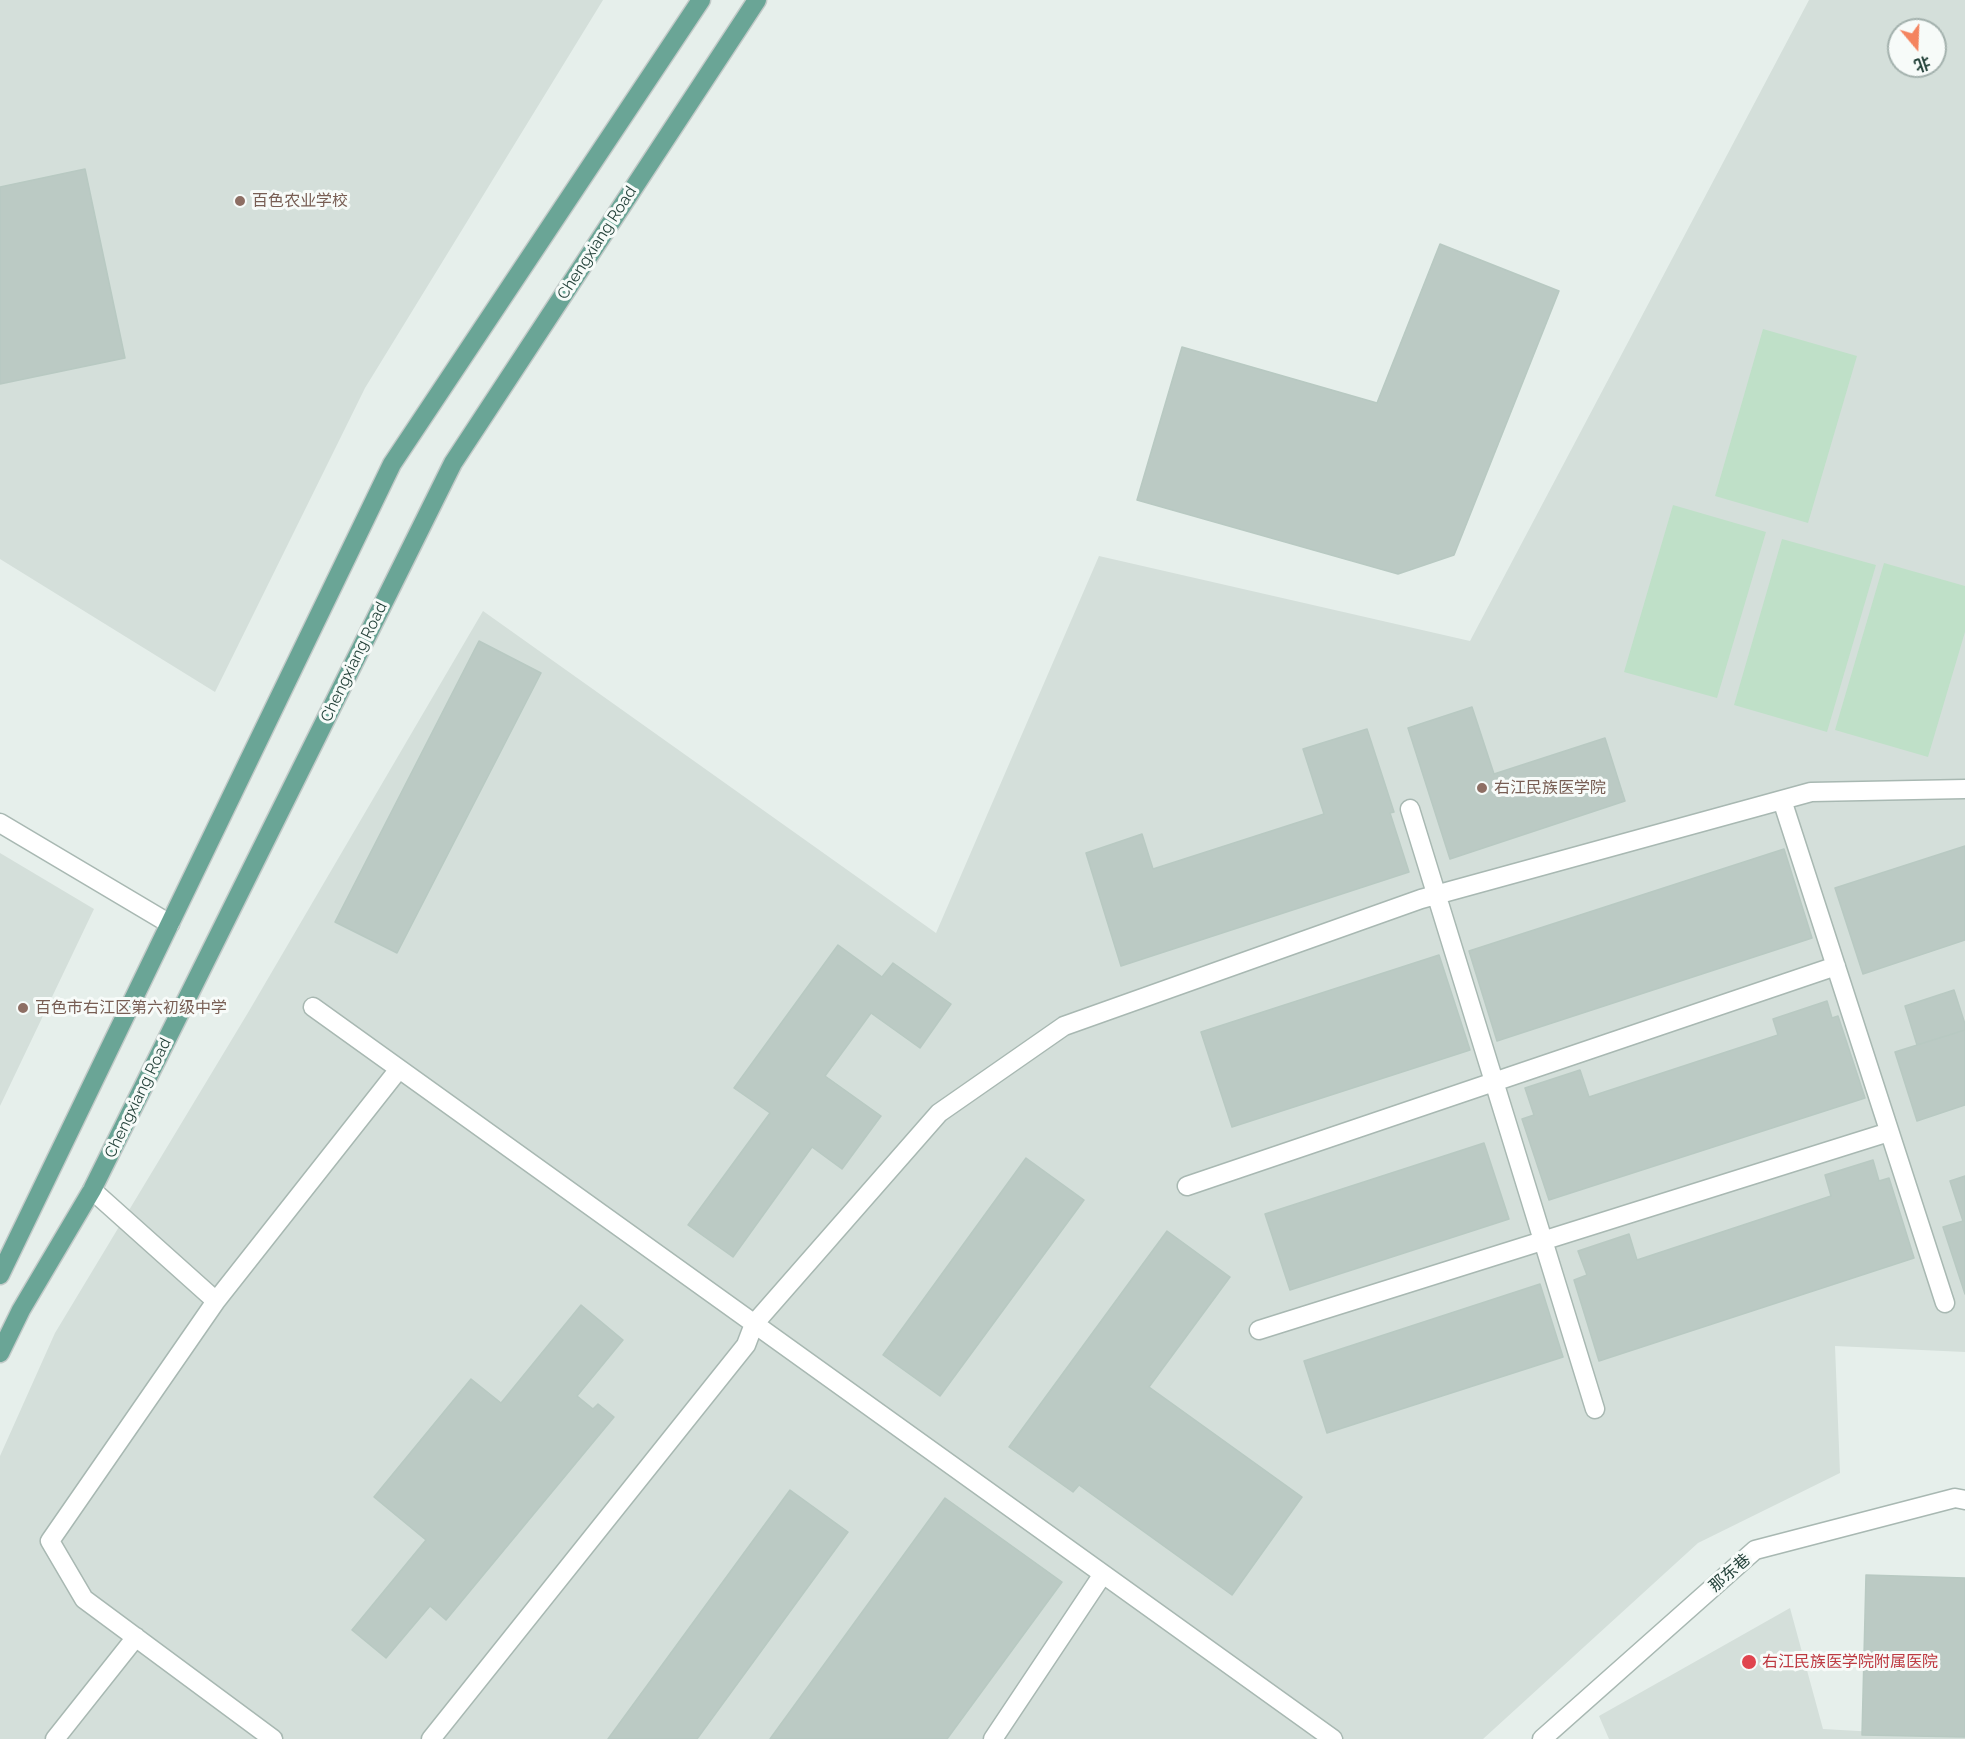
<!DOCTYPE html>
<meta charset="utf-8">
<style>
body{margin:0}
#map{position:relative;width:1965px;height:1739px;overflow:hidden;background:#e6efeb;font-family:Raleway,"Noto Sans SC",sans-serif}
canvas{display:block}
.north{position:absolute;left:1887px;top:18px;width:60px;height:60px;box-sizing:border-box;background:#f7fbf9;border:2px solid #a3b1ad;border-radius:50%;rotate:161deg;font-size:16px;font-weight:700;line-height:24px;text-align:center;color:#24423a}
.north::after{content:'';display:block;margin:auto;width:21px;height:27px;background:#f4845f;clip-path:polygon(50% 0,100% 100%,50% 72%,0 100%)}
</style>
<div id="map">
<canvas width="1965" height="1739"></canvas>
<div class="north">北</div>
</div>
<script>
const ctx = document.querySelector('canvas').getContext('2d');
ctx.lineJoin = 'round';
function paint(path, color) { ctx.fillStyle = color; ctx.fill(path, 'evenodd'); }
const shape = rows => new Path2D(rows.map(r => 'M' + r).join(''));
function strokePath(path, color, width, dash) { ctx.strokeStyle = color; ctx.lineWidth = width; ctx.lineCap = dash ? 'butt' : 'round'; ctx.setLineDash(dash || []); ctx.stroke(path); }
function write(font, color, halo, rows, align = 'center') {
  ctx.font = font + ' Raleway,"Noto Sans SC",sans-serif'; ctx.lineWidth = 6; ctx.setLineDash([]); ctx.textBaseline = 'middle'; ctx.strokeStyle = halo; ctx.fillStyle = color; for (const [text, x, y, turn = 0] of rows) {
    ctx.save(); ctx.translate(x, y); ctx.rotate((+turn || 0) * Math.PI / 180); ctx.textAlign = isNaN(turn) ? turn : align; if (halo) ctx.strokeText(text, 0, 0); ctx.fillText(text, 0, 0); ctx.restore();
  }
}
const built = shape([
 [0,0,603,0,365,388,215,692,0,559],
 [1809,0,1965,0,1965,1352,1835,1346,1840,1473,1698,1543,1483,1739,0,1739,0,1456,55,1333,249,1011,483,611,936,933,1099,556,1470,641],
 [1899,30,1935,30,1935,66,1899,66],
 [0,853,94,909,0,1106],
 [1790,1608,1823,1729,1965,1737,1965,1739,1609,1739,1599,1716]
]);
const green = shape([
 [1763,329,1857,356,1808,523,1715,496],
 [1673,505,1766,532,1717,698,1624,672],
 [1782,539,1876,565,1827,732,1734,705],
 [1884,563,1965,586,1965,632,1928,757,1835,730]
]);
const building = shape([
 [85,169,125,358,0,384,0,187,85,169],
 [1440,244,1559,291,1454,555,1398,574,1137,500,1182,347,1377,403,1440,244],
 [479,641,541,673,397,953,335,922,479,641],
 [1472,707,1494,774,1605,738,1625,801,1450,859,1408,728,1472,707],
 [1367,729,1394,812,1390,813,1409,872,1121,966,1086,853,1142,834,1153,869,1324,814,1303,749,1367,729],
 [1965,846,1965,940,1863,974,1835,888,1965,846],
 [1784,849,1812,938,1497,1041,1469,951,1784,849],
 [838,945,882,977,893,963,951,1004,920,1048,871,1013,825,1076,881,1116,842,1169,812,1147,733,1257,688,1225,770,1113,734,1088,838,945],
 [1439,955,1470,1050,1232,1127,1201,1032,1439,955],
 [1954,990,1965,1024,1965,1030,1917,1045,1905,1006,1954,990],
 [1827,1001,1832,1018,1838,1016,1865,1098,1549,1200,1522,1119,1534,1115,1525,1088,1580,1070,1589,1097,1778,1035,1773,1019,1827,1001],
 [1965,1030,1965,1105,1917,1121,1895,1052,1965,1030],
 [1484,1143,1509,1219,1290,1290,1265,1214,1484,1143],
 [1026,1158,1084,1200,940,1396,883,1355,1026,1158],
 [1873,1160,1879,1181,1889,1178,1914,1258,1599,1361,1574,1280,1587,1275,1578,1251,1629,1234,1637,1260,1831,1196,1825,1175,1873,1160],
 [1965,1176,1965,1294,1943,1227,1963,1221,1950,1181,1965,1176],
 [1167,1231,1230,1277,1149,1387,1302,1497,1232,1595,1079,1485,1073,1492,1009,1447,1167,1231],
 [1540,1284,1563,1357,1327,1433,1304,1361,1540,1284],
 [581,1305,623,1340,577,1396,593,1409,598,1404,614,1417,446,1620,430,1606,386,1658,352,1630,426,1540,374,1497,471,1379,501,1403,581,1305],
 [790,1490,848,1532,697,1739,608,1739,790,1490],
 [945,1498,1062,1582,947,1739,770,1739,945,1498],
 [1866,1575,1965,1578,1965,1737,1862,1735,1866,1575]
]);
const minor = shape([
 [1782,800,1945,1303],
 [1410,809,1595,1409],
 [0,823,170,924],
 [313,1007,1333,1739],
 [1187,1186,1836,966],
 [92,1190,216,1301,399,1069],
 [216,1301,50,1541,84,1599,273,1739],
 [1259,1330,1889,1132],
 [55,1739,136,1637],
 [431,1739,746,1345,754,1324,939,1113,1064,1026,1421,899,1811,792,1965,789],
 [993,1739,1103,1574],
 [1542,1739,1755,1550,1955,1498,1965,1500]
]);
const major = shape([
 [0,1275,392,464,701,0],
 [0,1353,21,1310,92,1190,453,463,757,0]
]);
const markers = [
 [240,201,6,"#8d6e63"],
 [1482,788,6,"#8d6e63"],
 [23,1008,6,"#8d6e63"],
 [1749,1662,8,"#e0444e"]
];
const educationNames = [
 ["百色农业学校",252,201],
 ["右江民族医学院",1494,788],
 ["百色市右江区第六初级中学",35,1008]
];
const streetNames = [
 ["Chengxiang Road",597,243,-57],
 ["Chengxiang Road",354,662,-64],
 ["Chengxiang Road",138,1098,-64],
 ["那东巷",1730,1573,-41]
];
const healthNames = [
 ["右江民族医学院附属医院",1762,1662]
];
paint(built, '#d4dfda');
paint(green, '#bfe0c8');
paint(building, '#bbcac4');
strokePath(building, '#b8c9c2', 1.5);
strokePath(minor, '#a8b8b2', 21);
strokePath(major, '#c2cac8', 21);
strokePath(minor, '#fff', 18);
strokePath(major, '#6aa596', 18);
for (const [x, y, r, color] of markers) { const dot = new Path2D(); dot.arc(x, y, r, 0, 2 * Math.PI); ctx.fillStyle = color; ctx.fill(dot); strokePath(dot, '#f7fbf9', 2); }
write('16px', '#785e54', '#f7fbf9', educationNames, 'left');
write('16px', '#24423a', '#f7fbf9', streetNames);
write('16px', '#be3a42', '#f7fbf9', healthNames, 'left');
</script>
